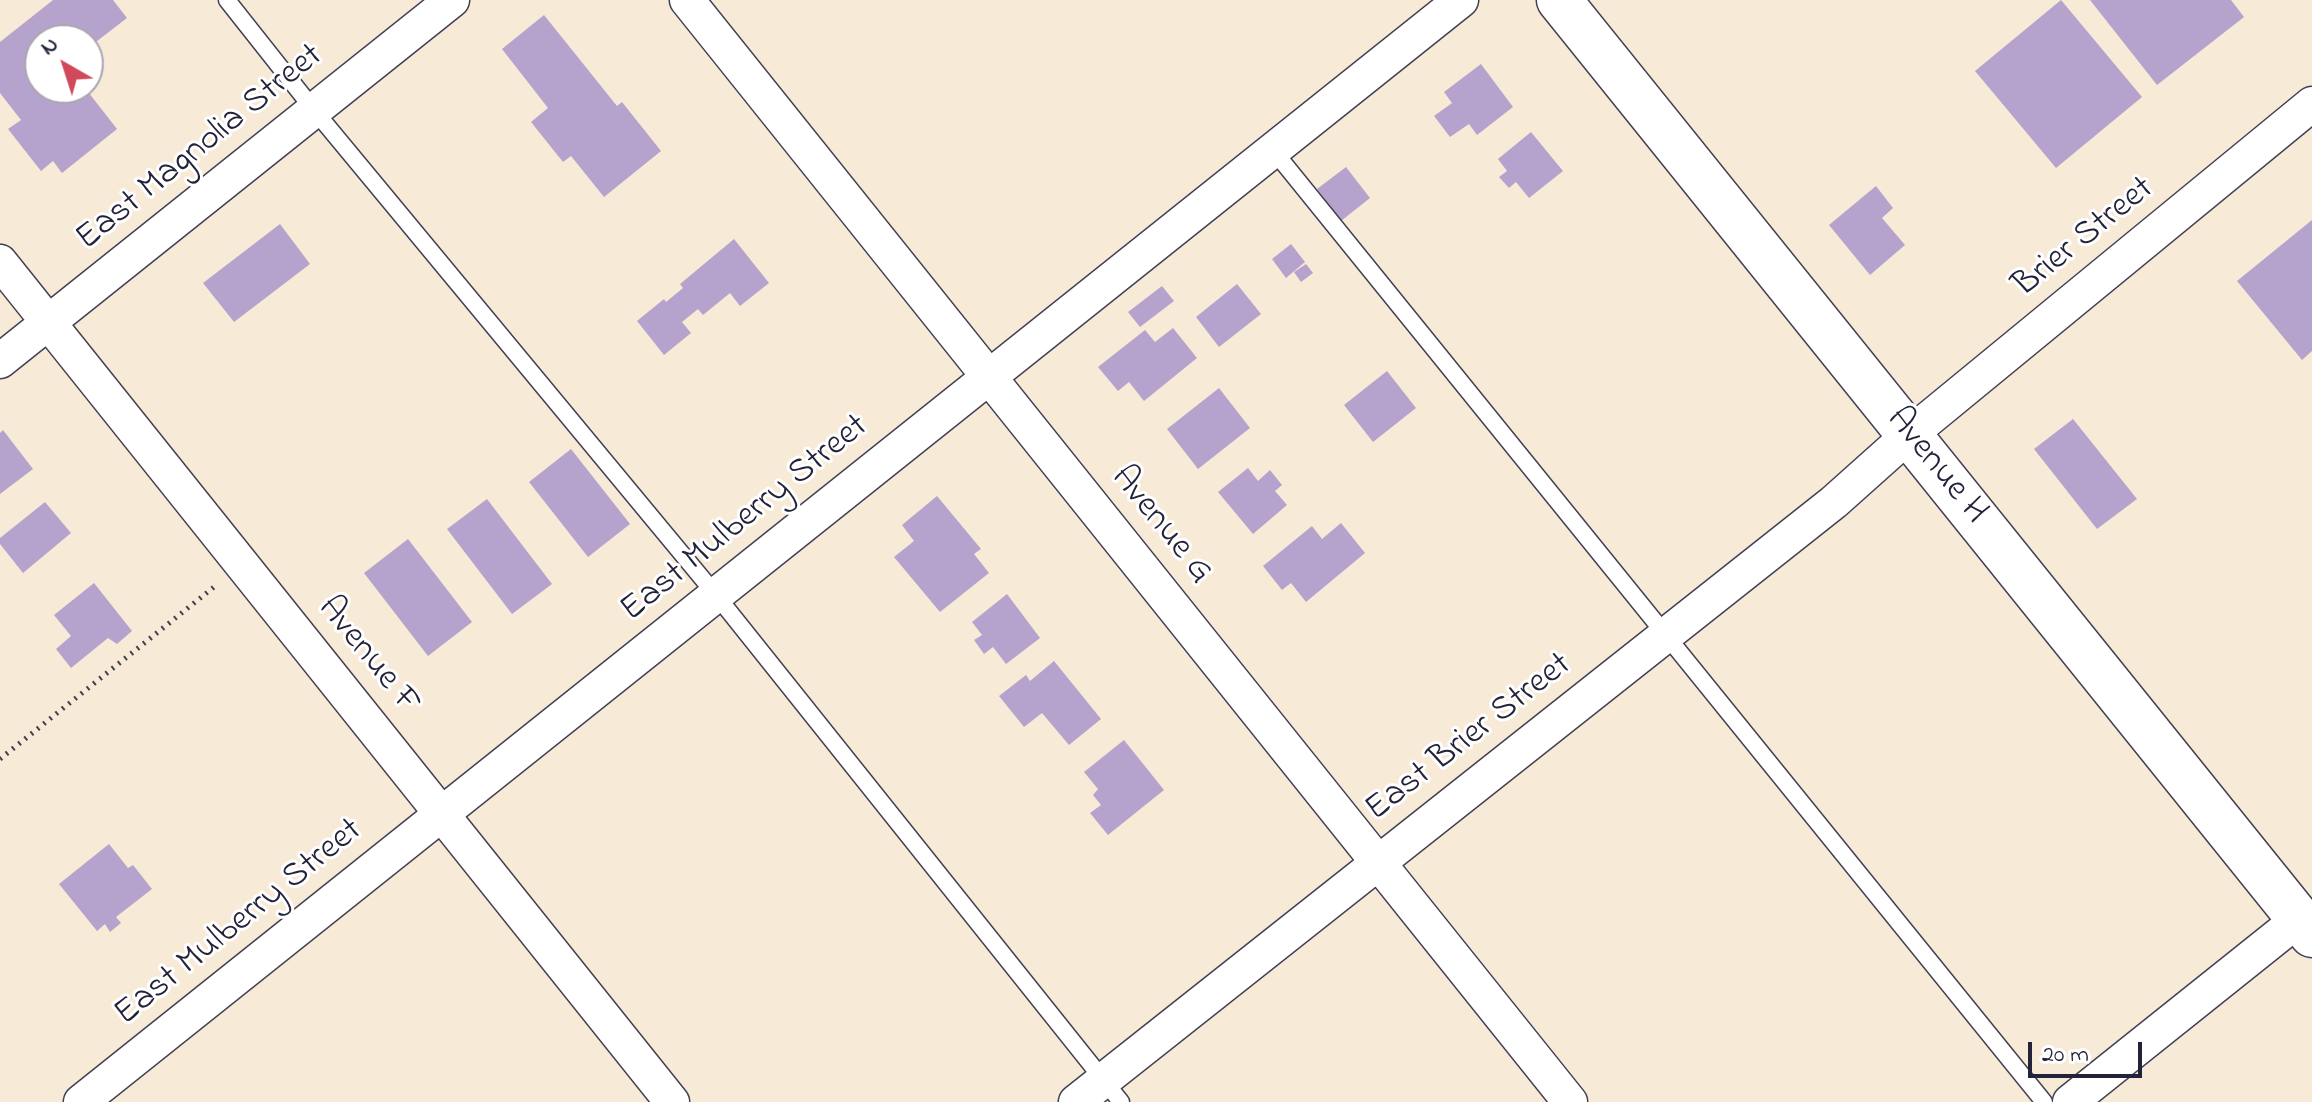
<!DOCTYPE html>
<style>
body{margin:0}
#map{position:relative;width:2312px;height:1102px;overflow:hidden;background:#f7ead7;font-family:"Indie Flower",sans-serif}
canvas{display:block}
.north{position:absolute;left:24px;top:24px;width:80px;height:80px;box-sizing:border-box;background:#fff;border:2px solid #a7a7b1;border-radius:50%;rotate:321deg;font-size:22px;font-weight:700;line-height:32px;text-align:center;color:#22223b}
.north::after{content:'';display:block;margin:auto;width:28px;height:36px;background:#d1495b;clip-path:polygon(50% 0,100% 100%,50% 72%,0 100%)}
.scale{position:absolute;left:2028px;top:1042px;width:114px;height:36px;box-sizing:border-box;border:4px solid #22223b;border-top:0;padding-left:10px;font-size:24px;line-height:28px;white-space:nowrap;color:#22223b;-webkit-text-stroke:6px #fff;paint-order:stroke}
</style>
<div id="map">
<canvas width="2312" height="1102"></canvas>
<div class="north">N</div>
<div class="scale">20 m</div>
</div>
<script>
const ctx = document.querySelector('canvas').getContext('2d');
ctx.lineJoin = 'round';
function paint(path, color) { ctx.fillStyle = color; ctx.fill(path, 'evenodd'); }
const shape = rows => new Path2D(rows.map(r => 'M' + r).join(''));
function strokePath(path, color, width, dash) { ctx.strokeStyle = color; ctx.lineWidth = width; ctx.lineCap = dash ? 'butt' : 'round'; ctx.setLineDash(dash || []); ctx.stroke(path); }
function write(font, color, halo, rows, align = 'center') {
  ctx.font = font + ' "Indie Flower",sans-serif'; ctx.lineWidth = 6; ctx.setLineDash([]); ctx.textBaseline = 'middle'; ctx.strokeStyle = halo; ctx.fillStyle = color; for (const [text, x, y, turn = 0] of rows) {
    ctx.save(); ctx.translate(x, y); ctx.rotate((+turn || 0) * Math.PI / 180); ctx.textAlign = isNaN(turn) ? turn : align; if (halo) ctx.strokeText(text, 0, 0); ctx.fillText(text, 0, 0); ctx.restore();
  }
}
const building = shape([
 [53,0,113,0,127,18,88,48,88,40,40,40,40,88,85,88,117,129,62,173,53,161,41,171,8,129,21,120,0,93,0,42],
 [2061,0,2142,97,2056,168,1975,71],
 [2090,0,2231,0,2244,17,2157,85],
 [544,15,617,106,622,102,661,151,604,197,571,156,563,162,531,122,548,108,502,49],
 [1481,64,1513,107,1477,135,1469,124,1450,137,1434,116,1452,103,1444,92],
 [1531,132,1563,171,1529,198,1516,182,1509,188,1499,177,1507,171,1498,159],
 [1346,167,1370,198,1341,221,1317,189],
 [1876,186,1893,208,1882,218,1905,245,1870,275,1829,225],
 [2312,220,2312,351,2302,360,2237,281],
 [280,224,310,264,234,322,203,283],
 [734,239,769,283,740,306,730,293,703,315,698,309,682,322,691,333,664,355,637,321,664,299,666,302,683,288,680,284],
 [1291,244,1305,262,1286,278,1272,259],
 [1306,264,1313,273,1301,282,1294,272],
 [1237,284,1261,314,1219,347,1196,317],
 [1162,286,1174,301,1140,327,1128,312],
 [1173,328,1197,358,1144,401,1129,382,1118,391,1098,367,1145,330,1155,342],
 [1387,371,1416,408,1373,442,1344,405],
 [1219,388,1250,428,1198,469,1167,429],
 [2073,419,2137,499,2097,529,2034,449],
 [3,430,33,469,0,494,0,433],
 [571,449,630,524,588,557,529,482],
 [1248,468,1258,481,1270,470,1282,485,1275,491,1287,505,1253,534,1218,492],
 [937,496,981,549,974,554,989,573,940,612,894,557,914,541,902,525],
 [487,499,552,584,512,614,447,529],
 [45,502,71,533,23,573,0,544,0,538],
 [1341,523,1365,553,1306,602,1291,583,1282,590,1263,566,1312,526,1322,539],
 [408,539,472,622,428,656,364,573],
 [94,583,132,631,117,644,108,638,71,668,56,649,71,636,54,615],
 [1007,594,1040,638,1006,664,993,647,984,654,974,640,982,635,972,622],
 [1054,661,1101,719,1069,745,1042,713,1024,727,999,696,1026,675,1030,681],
 [1124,740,1164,790,1108,835,1090,813,1101,805,1093,795,1098,789,1084,772],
 [109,844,128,868,133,865,152,889,116,917,121,923,110,932,105,924,97,931,59,884]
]);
const path = shape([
 [0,759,214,587]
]);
const lane = shape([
 [227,0,314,110,716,595,1121,1102],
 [1273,150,2044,1102]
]);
const street = shape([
 [687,0,1570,1102],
 [0,262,672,1102],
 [0,361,452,0],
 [81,1102,1461,0],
 [1076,1102,1834,502,1909,435,2312,104],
 [2070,1102,2299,919]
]);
const secondary = shape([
 [1559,0,2312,935]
]);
const streetNames = [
 ["East Magnolia Street",201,149,-39],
 ["Brier Street",2085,239,-39],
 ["Avenue H",1935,467,51],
 ["East Mulberry Street",746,520,-39],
 ["Avenue G",1160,526,51],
 ["Avenue F",367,657,51],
 ["East Brier Street",1470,739,-38],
 ["East Mulberry Street",240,924,-39]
];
paint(building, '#b6a3cd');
strokePath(lane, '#424052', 19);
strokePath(street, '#424052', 37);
strokePath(secondary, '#424052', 47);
strokePath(path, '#424052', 5, [2, 6]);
strokePath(lane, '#fff', 16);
strokePath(street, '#fff', 34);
strokePath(secondary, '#fff', 44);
write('36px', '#22223b', '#fff', streetNames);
</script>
